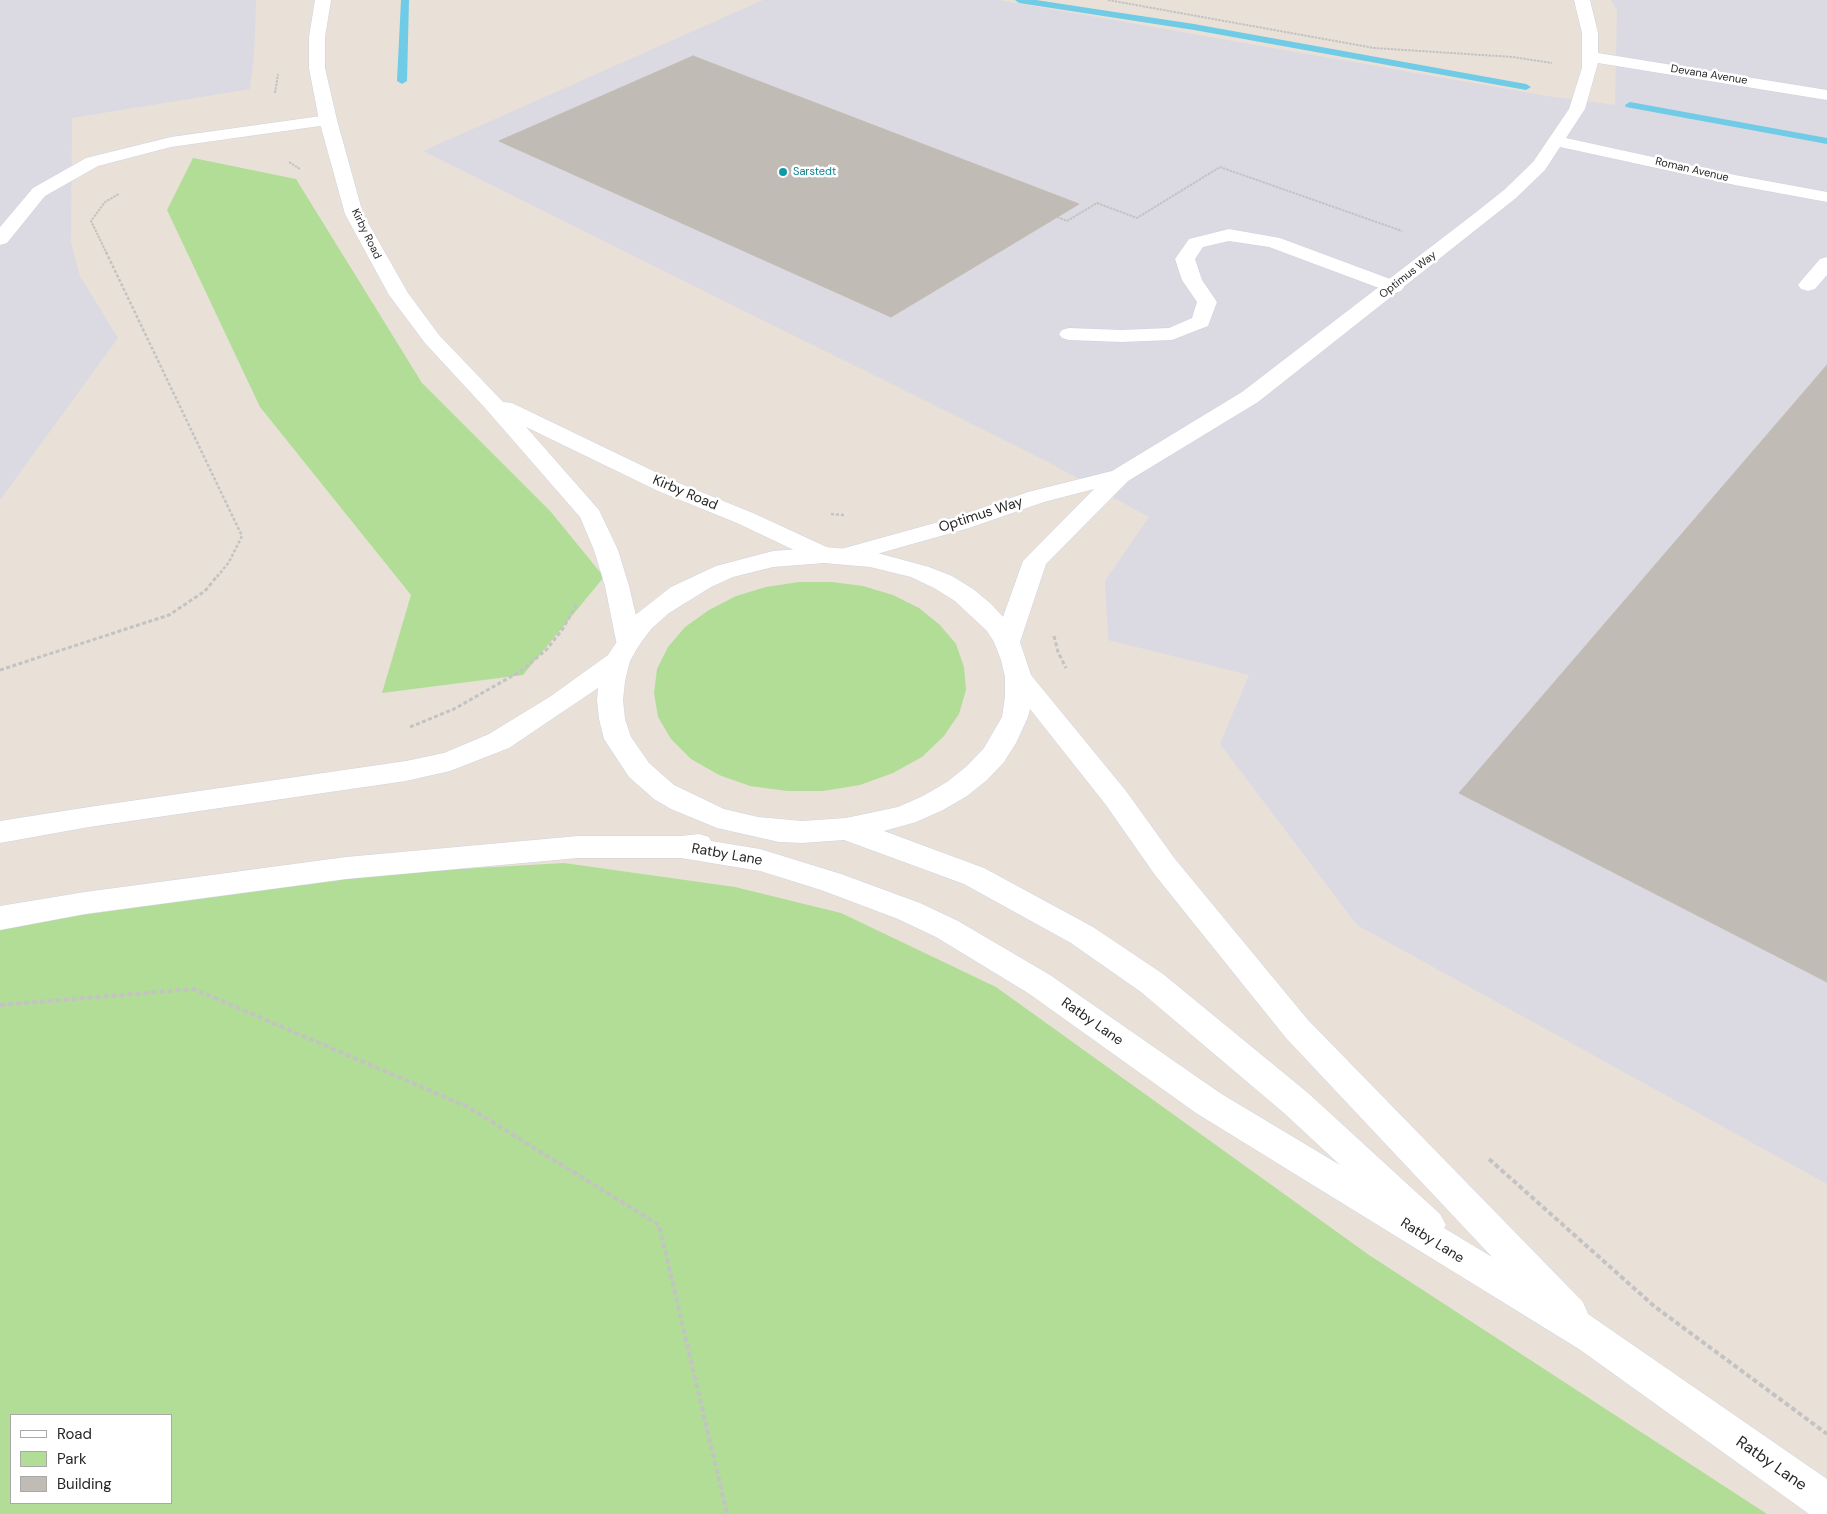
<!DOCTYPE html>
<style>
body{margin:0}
#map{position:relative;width:1827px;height:1514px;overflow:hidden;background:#e9e1d8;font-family:"DM Sans",sans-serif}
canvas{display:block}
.legend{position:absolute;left:10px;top:1414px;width:162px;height:90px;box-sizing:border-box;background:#fff;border:1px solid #a9a9a9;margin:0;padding:6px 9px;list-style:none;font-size:15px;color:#272727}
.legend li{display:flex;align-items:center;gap:10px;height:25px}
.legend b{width:25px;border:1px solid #a9a9a9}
</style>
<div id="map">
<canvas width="1827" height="1514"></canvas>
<ul class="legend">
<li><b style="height:6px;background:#fff"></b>Road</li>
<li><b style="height:14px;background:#b1dd97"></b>Park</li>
<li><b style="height:14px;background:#c1bbb5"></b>Building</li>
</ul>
</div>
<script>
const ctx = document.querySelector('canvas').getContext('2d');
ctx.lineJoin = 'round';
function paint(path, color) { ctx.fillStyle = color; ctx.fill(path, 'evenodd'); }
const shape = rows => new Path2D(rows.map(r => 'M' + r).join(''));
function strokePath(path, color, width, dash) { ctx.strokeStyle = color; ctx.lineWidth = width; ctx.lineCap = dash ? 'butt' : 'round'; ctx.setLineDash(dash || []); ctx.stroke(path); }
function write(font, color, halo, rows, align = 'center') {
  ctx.font = font + ' "DM Sans",sans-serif'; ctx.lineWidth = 5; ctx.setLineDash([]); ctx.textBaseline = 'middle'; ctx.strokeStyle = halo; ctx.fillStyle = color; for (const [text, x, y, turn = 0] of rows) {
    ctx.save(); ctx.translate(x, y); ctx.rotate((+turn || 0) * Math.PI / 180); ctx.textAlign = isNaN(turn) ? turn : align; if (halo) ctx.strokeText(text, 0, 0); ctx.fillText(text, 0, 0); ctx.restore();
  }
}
const industrial = shape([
 [0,0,257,0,256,3,254,57,250,89,72,118,71,243,80,276,118,338,0,500],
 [763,0,999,0,1547,96,1615,105,1617,10,1611,0,1827,0,1827,1184,1357,925,1220,744,1249,675,1108,640,1105,581,1149,517,1048,462,423,151]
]);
const green = shape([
 [193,158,296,179,422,383,551,512,604,577,523,675,382,693,411,595,260,407,167,210],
 [799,582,832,582,863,586,893,595,919,608,940,625,956,644,964,667,966,690,959,714,944,736,922,757,893,773,860,785,823,791,787,791,750,786,719,775,691,759,671,739,658,717,654,693,657,669,668,647,685,627,709,610,736,596,766,587],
 [564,863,735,887,841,913,996,987,1369,1255,1767,1514,0,1514,0,929,58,918,391,873],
 [11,1415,171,1415,171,1503,11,1503]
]);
const stream = shape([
 [401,0,409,0,407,81,402,84,397,81,401,0],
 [1015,0,1036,0,1194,24,1526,84,1531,87,1526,90,1194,30,1019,3,1015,0],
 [1630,102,1827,138,1827,144,1626,107,1625,105,1630,102]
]);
const building = shape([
 [693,56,1079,204,891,317,499,141,693,56],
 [1827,365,1827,982,1459,793,1827,365]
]);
const pathFar3 = shape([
 [1108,0,1374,48,1513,57,1552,63],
 [275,93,278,74],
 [289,162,300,169],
 [1057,217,1067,221,1097,203,1137,218,1220,167,1402,231],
 [107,254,91,221,105,202,119,194]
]);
const pathFar2 = shape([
 [106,252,242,536,229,562,217,577],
 [831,514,844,515]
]);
const pathFar1 = shape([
 [1054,636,1058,652,1066,668],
 [0,670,169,615,205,591,218,575],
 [410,727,454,709,521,671,546,650,562,630,577,604]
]);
const path = shape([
 [0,1005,194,989,468,1107,659,1225,727,1514],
 [1489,1159,1654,1306,1827,1434]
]);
const service = shape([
 [328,115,334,116,337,120,334,124,171,147,98,166,45,196,7,243,0,245,0,227,33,188,86,158,171,137,328,115],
 [1229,229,1280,238,1401,283,1404,287,1401,291,1394,293,1387,291,1269,247,1229,241,1203,247,1195,259,1202,280,1217,302,1208,326,1172,340,1121,342,1069,340,1062,338,1059,334,1062,330,1069,328,1121,330,1169,328,1192,318,1197,302,1182,280,1175,259,1189,239,1229,229],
 [1827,257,1827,275,1815,289,1808,291,1801,289,1798,285,1801,281,1820,259,1827,257]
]);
const minor = shape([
 [1574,0,1590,0,1598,33,1598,53,1827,90,1827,100,1598,63,1585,109,1566,138,1735,175,1827,192,1827,202,1735,185,1560,147,1545,170,1516,198,1258,402,1128,481,1046,564,1020,642,1016,648,1007,650,998,648,994,642,1023,561,1094,489,1044,502,969,528,852,561,843,564,834,561,831,556,834,551,953,518,1028,492,1112,471,1242,392,1475,213,1504,190,1533,162,1569,109,1582,68,1582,33,1574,0]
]);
const tertiary = shape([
 [315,0,331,0,325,37,325,68,337,120,363,214,408,293,439,335,503,402,512,403,674,481,753,513,833,550,836,555,833,560,824,563,815,560,737,523,658,491,526,427,599,510,618,550,629,586,642,641,638,647,629,649,620,647,616,641,605,586,594,550,580,517,485,408,425,343,389,295,345,214,319,120,309,68,309,37,315,0]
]);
const secondary = shape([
 [824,547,870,551,929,567,952,576,973,589,990,603,1005,619,1020,642,1031,675,1126,791,1175,859,1308,1020,1583,1302,1588,1314,1827,1479,1827,1514,1809,1514,1579,1349,1196,1113,1028,993,936,937,898,919,821,890,760,871,681,858,578,858,346,879,85,914,0,930,0,906,85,892,346,857,578,836,681,836,699,834,709,837,711,841,760,849,841,874,920,903,958,921,1050,975,1220,1093,1340,1165,1284,1113,1141,992,1071,943,964,884,844,840,802,843,779,842,717,828,671,809,654,799,629,777,604,739,599,719,597,700,598,688,509,748,450,771,406,781,89,827,0,843,0,821,89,807,406,761,444,753,489,734,551,696,608,655,634,616,671,587,716,566,773,551,824,547],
 [824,563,870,567,911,577,934,588,955,601,987,631,994,642,1001,660,1005,677,1005,697,1002,717,984,748,967,766,947,782,923,796,898,807,846,818,802,821,758,817,724,809,674,785,649,763,631,737,625,719,623,700,625,681,630,661,639,645,652,628,669,613,711,587,733,577,773,567,824,563],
 [1030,709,1106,805,1155,875,1286,1038,1492,1257,1444,1228,1446,1225,1440,1214,1308,1093,1163,974,1093,927,984,868,884,831,916,822,943,810,967,796,987,780,1004,762,1016,743,1028,717,1030,709]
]);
const markers = [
 [783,172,5,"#0f9aa8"]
];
const farStreetnames = [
 ["Devana Avenue",1709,75,9],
 ["Roman Avenue",1692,170,13],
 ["Kirby Road",366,234,64],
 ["Optimus Way",1408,275,-38]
];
const farCulturenames = [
 ["Sarstedt",793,172]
];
const streetNames = [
 ["Kirby Road",685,493,23],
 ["Optimus Way",981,515,-18],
 ["Ratby Lane",727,855,10],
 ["Ratby Lane",1092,1022,35],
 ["Ratby Lane",1432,1241,32]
];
const nearStreetnames = [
 ["Ratby Lane",1771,1464,35]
];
paint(industrial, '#dbd9e1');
paint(green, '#b1dd97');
paint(stream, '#70cbe7');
paint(building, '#c1bbb5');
strokePath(building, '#c4bdb3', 1);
strokePath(service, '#ced2df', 1);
strokePath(minor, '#ced2df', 1);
strokePath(tertiary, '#ced2df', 1);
strokePath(secondary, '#ced2df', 1);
strokePath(pathFar3, '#c3c3c3', 2, [2.5, 1]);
strokePath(pathFar2, '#c3c3c3', 2.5, [3, 2]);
strokePath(pathFar1, '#c3c3c3', 3, [4, 2.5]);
strokePath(path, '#c3c3c3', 4, [5, 3]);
paint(service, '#fff');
paint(minor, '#fff');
paint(tertiary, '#fff');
paint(secondary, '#fff');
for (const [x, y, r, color] of markers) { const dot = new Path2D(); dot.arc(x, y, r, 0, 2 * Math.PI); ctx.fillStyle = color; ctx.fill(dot); strokePath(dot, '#fff', 2); }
write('11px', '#272727', '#fff', farStreetnames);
write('11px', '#0d838f', '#fff', farCulturenames, 'left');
write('14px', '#272727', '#fff', streetNames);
write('16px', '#272727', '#fff', nearStreetnames);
</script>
